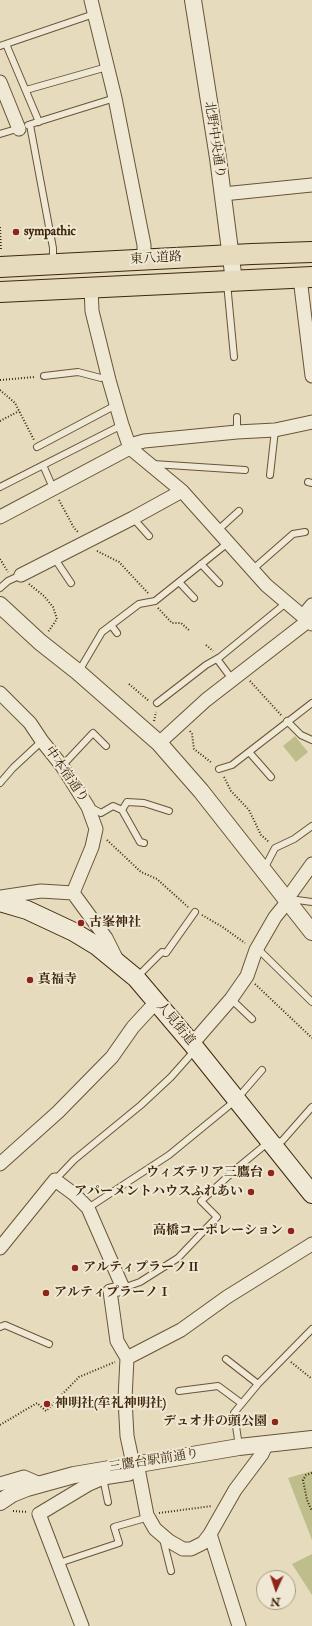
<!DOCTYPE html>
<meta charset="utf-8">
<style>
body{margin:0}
#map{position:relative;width:312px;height:1626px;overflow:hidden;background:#e6dcbd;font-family:"IM FELL Double Pica",serif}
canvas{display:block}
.north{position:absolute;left:256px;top:1570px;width:40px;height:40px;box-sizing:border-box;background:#efe8d4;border:1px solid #a99a83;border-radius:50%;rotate:183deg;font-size:11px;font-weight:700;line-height:16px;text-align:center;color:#3f260a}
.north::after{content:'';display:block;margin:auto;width:14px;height:18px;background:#8f2418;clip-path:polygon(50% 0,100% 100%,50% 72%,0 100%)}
</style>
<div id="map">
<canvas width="312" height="1626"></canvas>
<div class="north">N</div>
</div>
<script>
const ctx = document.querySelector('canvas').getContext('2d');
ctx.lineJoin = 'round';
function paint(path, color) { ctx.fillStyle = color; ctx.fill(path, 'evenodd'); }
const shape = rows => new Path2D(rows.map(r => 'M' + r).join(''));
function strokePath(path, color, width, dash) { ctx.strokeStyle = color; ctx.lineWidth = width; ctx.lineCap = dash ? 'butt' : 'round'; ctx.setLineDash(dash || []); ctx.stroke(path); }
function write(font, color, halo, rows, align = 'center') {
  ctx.font = font + ' "IM FELL Double Pica","Noto Serif JP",serif'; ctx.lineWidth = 4; ctx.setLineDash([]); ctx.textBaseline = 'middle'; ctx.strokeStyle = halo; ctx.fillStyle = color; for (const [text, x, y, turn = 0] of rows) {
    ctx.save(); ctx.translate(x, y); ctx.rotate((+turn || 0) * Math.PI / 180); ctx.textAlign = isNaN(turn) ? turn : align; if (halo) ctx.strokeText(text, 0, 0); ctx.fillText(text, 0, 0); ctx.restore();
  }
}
const green = shape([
 [295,736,308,752,296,762,283,746],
 [312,1471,312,1540,288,1478],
 [312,1554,312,1595,292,1564]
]);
const path = shape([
 [0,227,1,251],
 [0,380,35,377],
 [0,390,15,403,34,440],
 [0,421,19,411],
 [59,500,74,528,78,532],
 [97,551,119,562,148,593],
 [0,559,8,572],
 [29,584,44,596,53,607,57,619,48,632],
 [158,608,172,623,181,623,190,631],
 [206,645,213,651],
 [250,681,281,715],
 [129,684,149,701],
 [154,721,156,712],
 [190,731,192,734,194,749,212,763],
 [224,777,231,791,249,810,261,835,269,842],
 [107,840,141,872,157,879,188,907],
 [202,915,221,926,245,943],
 [255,984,312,1038],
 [291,1362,312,1379],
 [0,1425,37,1403,46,1411,79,1377,115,1362],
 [312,1473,306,1475,303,1480,307,1500,312,1511],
 [13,1511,28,1512],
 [159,1513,212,1506]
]);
const service = shape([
 [6,44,39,122],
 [0,46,94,14],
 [26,90,107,67],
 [28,125,115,98],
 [30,125,53,248,53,263],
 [0,134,20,128],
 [227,283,234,357],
 [44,376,78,372,101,378],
 [237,432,237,417],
 [37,447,116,405],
 [153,464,245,470],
 [43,465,53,488],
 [270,475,275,430],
 [308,482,312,483],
 [0,487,122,425],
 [133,518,149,536],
 [218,530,239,511],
 [55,559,71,583],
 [201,564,219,583],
 [252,570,293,534,305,532],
 [179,582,194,598],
 [0,588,8,581,21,575],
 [111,625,117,633],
 [217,659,232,679],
 [79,671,102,632,139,604,155,601,229,542],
 [157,703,206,665,220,657,286,603],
 [287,721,301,735,312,740],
 [249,752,271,777],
 [62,766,93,733,106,746],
 [219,769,232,765,312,703],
 [0,783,13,768,42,741],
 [90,807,101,813,113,806,122,810,140,842,144,843],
 [122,810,127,802,144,803,169,811],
 [264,869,275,848,294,839,312,826],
 [297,900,312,902],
 [258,949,312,1002],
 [137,977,162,952,166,953,195,912],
 [231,999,252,1019],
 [55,1180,74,1160,141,1105,171,1077,195,1050],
 [88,1208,169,1155,236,1100,262,1070],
 [123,1288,140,1282,178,1258,217,1217,201,1201,236,1169,265,1145,282,1141,312,1107],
 [0,1327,5,1325,49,1344],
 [226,1359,258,1384],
 [179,1391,218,1386,241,1403],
 [239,1446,234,1413,258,1384,312,1329],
 [103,1478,108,1502],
 [163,1539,171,1571],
 [59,1563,119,1543,114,1527,142,1519,147,1515]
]);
const minor = shape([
 [91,0,115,98,144,245,144,259],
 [0,82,19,129],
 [223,194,312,185],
 [300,278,312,376],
 [91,288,92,311,109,380,122,425,130,448,182,491,266,585,312,624],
 [130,445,144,441,237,432,275,430,312,422],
 [0,517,130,448],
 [21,575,133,518,182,491],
 [303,616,312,605],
 [0,693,30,723,42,741,62,766,88,807,96,829,92,847,73,893],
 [159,743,206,700,308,621],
 [0,897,41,891,73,893,106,938,117,960],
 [287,899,312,864],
 [192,1044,231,999,247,976,256,950,275,917,288,901],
 [0,1164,58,1112,112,1057,133,1027,156,1002],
 [0,1248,55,1180,74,1194,88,1208,123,1288,110,1291,117,1341,127,1358,125,1399,127,1436,133,1464],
 [127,1358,181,1330,227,1297,312,1244],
 [137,1463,147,1515,155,1529,169,1541,183,1549,191,1549,203,1543,210,1534,235,1490,262,1454,266,1445],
 [0,1484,24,1477,40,1484],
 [210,1534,239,1626],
 [82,1626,39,1514,89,1484,103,1478,129,1474,137,1463]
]);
const tertiary = shape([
 [193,0,218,158,234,281],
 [0,605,40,642,78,672,159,743,201,791,312,932],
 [0,1502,12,1494,27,1488,74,1475,239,1447,312,1439]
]);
const secondary = shape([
 [0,902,27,910,74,932,97,946,136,978,192,1044,312,1194]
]);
const primary = shape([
 [0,267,252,254,312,252],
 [0,292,312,277]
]);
const markers = [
 [16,232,4,"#8f2418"],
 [81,923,4,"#8f2418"],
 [30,980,4,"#8f2418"],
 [271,1173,4,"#8f2418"],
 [251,1192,4,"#8f2418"],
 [291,1231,4,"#8f2418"],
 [75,1268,4,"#8f2418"],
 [46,1293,4,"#8f2418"],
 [47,1404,4,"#8f2418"],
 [275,1422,4,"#8f2418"]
];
const streetNames = [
 ["北野中央通り",214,140,81],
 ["東八道路",156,259,-3],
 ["中本宿通り",66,775,55],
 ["人見街道",175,1024,50],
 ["三鷹台駅前通り",154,1461,-9]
];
const poiNames = [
 ["sympathic",24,232],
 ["古峯神社",89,923],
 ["真福寺",38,980],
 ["ウィズテリア三鷹台",263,1173,"right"],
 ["アパーメントハウスふれあい",243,1192,"right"],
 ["高橋コーポレーション",283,1231,"right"],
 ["アルティプラーノⅡ",83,1268],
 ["アルティプラーノⅠ",54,1293],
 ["神明社(牟礼神明社)",55,1404],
 ["デュオ井の頭公園",267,1422,"right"]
];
paint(green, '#bdbe8c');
strokePath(service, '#695437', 8);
strokePath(minor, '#695437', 15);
strokePath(tertiary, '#695437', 18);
strokePath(secondary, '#3f260a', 20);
strokePath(primary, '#3f260a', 22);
strokePath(path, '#3f260a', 2, [1, 2]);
strokePath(service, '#efe8d4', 6);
strokePath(minor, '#efe8d4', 13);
strokePath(tertiary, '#efe8d4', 16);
strokePath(secondary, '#efe8d4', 18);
strokePath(primary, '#e6dcbd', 20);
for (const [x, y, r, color] of markers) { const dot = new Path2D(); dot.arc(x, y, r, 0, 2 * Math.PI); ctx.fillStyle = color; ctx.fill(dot); strokePath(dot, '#efe8d4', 1.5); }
write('13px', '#3f260a', '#efe8d4', streetNames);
write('bold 13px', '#3f260a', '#efe8d4', poiNames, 'left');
</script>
